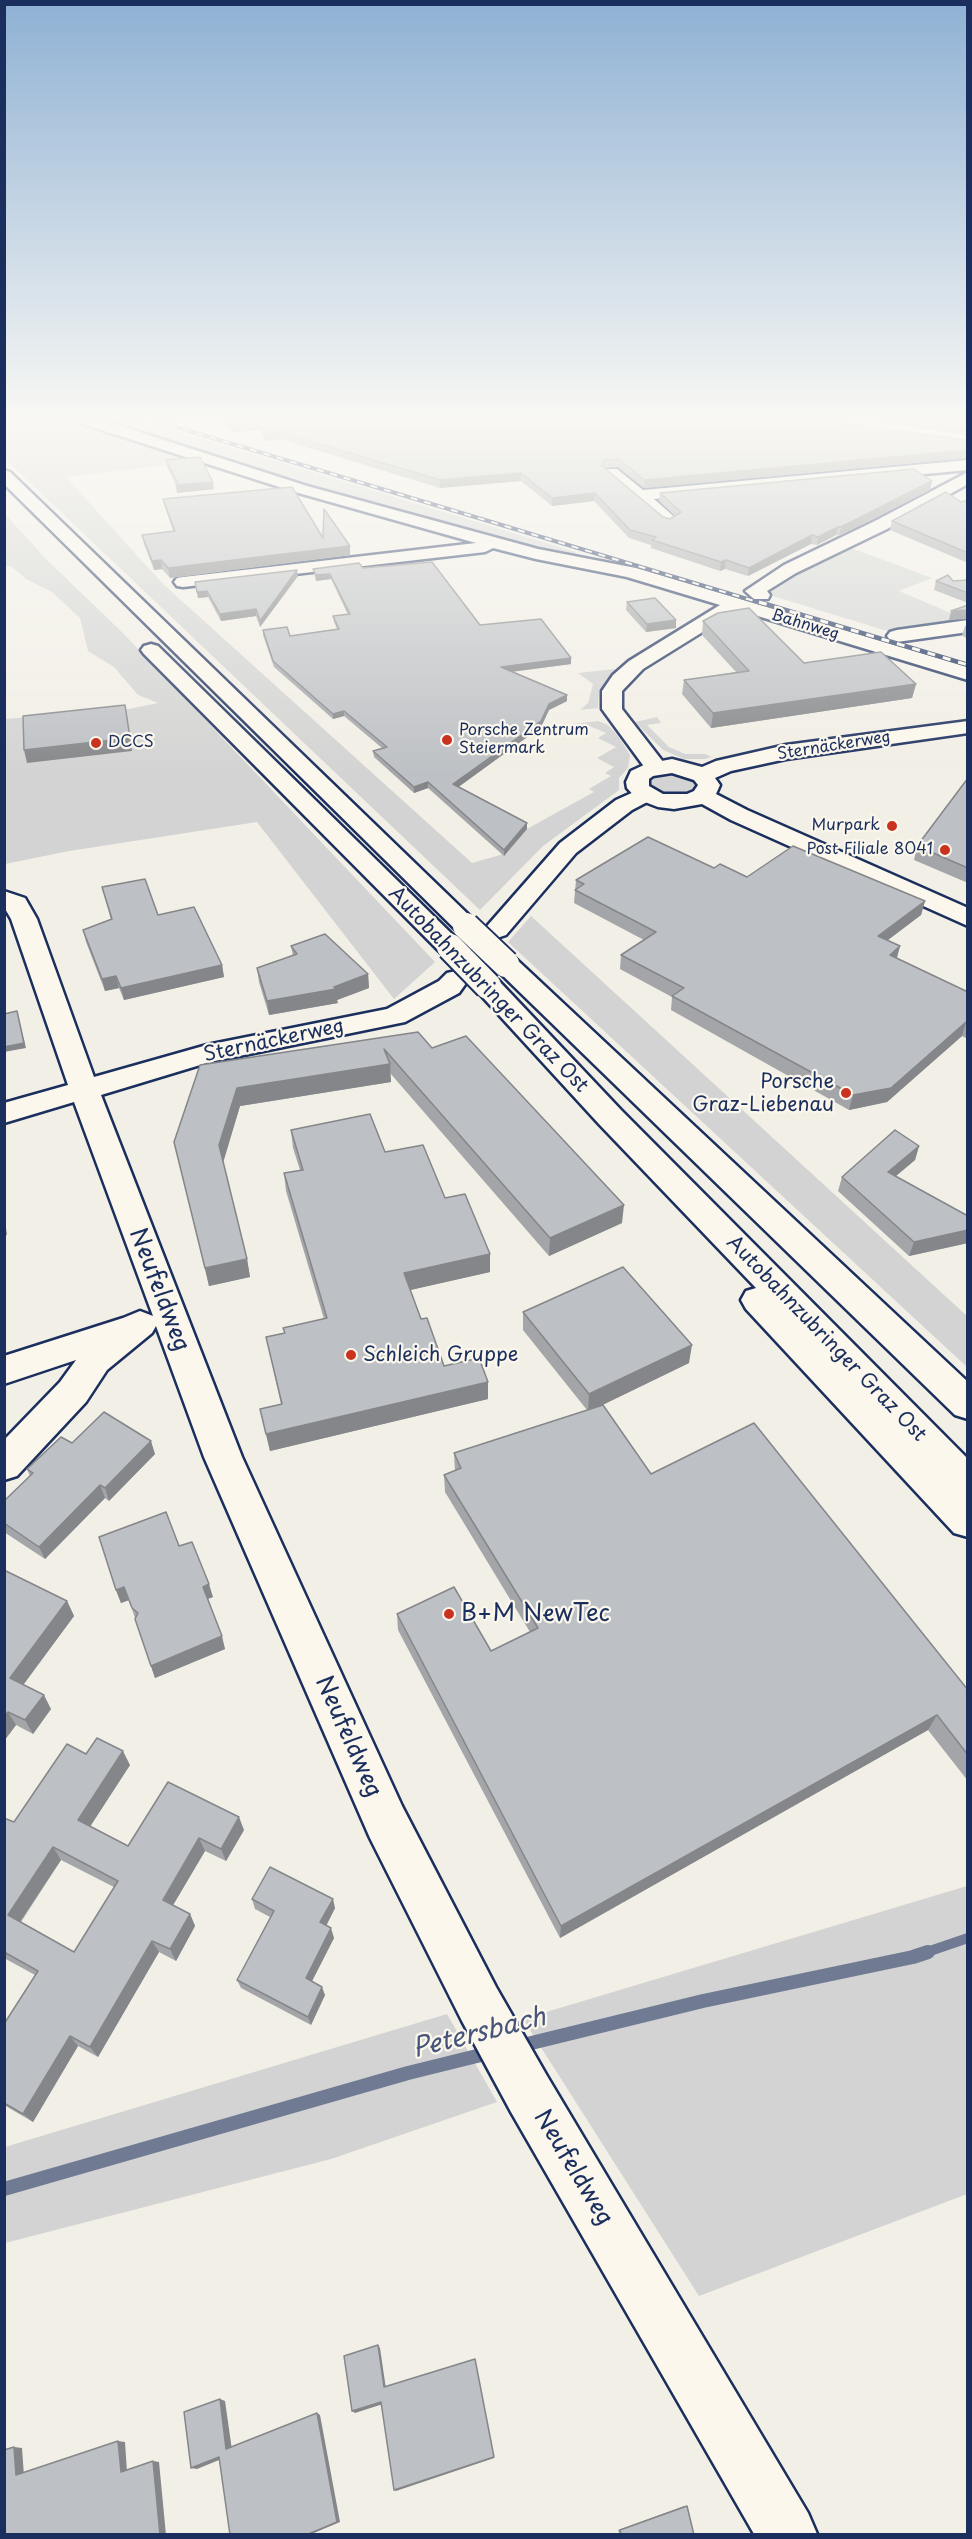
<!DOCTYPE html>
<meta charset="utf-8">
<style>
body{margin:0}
#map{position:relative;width:972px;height:2539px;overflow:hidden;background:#f2efe6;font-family:"Playpen Sans",sans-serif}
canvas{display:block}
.frame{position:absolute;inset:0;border:6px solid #1b2f5e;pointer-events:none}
</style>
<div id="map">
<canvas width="972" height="2539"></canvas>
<div class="frame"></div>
</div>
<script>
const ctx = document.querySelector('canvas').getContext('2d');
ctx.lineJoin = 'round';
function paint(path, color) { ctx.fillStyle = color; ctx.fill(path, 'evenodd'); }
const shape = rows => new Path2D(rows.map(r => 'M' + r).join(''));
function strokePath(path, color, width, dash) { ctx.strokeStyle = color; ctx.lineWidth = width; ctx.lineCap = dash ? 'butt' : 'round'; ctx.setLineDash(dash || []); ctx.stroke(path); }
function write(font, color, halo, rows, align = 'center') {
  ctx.font = font + ' "Playpen Sans",sans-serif'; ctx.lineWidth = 4.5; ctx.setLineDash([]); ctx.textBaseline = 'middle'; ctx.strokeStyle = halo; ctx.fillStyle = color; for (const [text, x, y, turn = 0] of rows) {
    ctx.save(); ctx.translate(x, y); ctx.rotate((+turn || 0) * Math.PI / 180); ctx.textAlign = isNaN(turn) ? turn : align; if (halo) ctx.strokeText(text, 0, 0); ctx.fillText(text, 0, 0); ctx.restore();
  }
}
const green = shape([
 [4,421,144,421,576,552,575,555,597,561,588,562,330,494,256,469,148,437,209,460,66,477,162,583,472,863,507,853,527,829,594,792,589,789,611,776,605,773,614,767,597,758,616,747,598,738,606,733,587,725,579,730,572,726,572,724,598,721,608,725,618,736,630,755,628,768,619,778,619,790,543,846,480,910,5,459],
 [4,513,47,560,123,633,435,962,394,999,257,822,69,851,5,864,5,719,129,709,158,703,138,695,114,667,88,651,80,618,52,592,26,579,11,566,5,567],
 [846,546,932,578,899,591,967,620,894,633,769,595,766,591,822,554],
 [615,669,599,691,598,708,580,710,588,703,593,684,578,673],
 [657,717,661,723,647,725,669,747,685,754,705,754,712,757,705,759,684,759,663,750,635,722],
 [675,772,694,779,696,787,694,791,682,795,666,795,650,787,648,783,654,775],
 [531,916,967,1316,967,1367,508,942],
 [967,1886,967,2194,699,2296,523,2019],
 [447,2014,497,2102,331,2159,5,2243,5,2147]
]);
const streamFar1 = shape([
 [924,1953,968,1938]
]);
const stream = shape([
 [519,2046,703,2001,913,1957,928,1952],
 [4,2189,408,2073,489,2053]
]);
const minor = shape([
 [81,421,105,421,307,486,538,549,636,568,968,667,968,680,738,610,643,669,622,691,622,709,667,767,664,772,656,774,648,772,602,709,602,691,613,675,629,661,720,605,627,577,536,559,493,548,485,552,183,587,177,586,174,582,177,578,183,577,476,543,295,492,83,424,81,421],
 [968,460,968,470,654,499,678,520,670,525,664,524,603,472,605,469,617,469,643,490,968,460],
 [968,472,968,484,887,529,796,573,767,591,770,595,768,599,754,599,745,591,784,565,875,521,968,472],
 [968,620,968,632,897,642,890,640,887,636,890,632,897,630,968,620],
 [645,787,653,789,656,794,653,799,632,810,576,853,506,935,497,938,488,935,484,930,488,925,560,843,616,800,645,787],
 [4,891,25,898,37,919,94,1077,207,1045,387,1009,439,981,447,973,456,971,465,973,469,979,459,993,405,1022,210,1062,101,1095,242,1457,402,1806,496,1987,547,2076,808,2513,817,2534,754,2534,511,2112,462,2021,370,1838,204,1457,156,1326,152,1333,107,1370,86,1402,17,1476,4,1480,4,1440,60,1382,76,1360,4,1384,4,1356,123,1318,140,1311,153,1316,74,1102,4,1123,4,1103,68,1085,11,919,4,907,4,891]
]);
const major = shape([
 [968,721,968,733,786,759,731,771,715,778,720,785,716,794,747,810,968,908,968,926,731,820,702,804,674,809,658,807,637,799,627,788,626,782,631,771,646,764,672,759,702,767,716,761,786,745,968,721],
 [672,773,694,780,698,785,694,791,687,794,663,794,649,786,649,779,653,776,672,773]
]);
const highway = shape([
 [4,470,10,472,475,921,479,926,475,931,466,934,457,931,4,484,4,470],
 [151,644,158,646,459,941,463,947,459,953,450,955,441,953,144,654,141,650,144,646,151,644],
 [506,956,515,958,968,1382,968,1419,955,1415,497,970,493,964,497,958,506,956],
 [488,978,498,980,621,1110,968,1459,968,1537,954,1533,746,1309,741,1300,746,1291,756,1288,599,1124,478,992,475,986,478,980,488,978]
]);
const railFar1 = shape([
 [156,421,764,604]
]);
const rail = shape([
 [759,602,968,665]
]);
const highwayBridge = shape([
 [466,926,506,964],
 [450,947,488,986]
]);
const wall = shape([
 [219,421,271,421,274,423,968,440,968,458,644,488,618,467,604,468,663,517,670,519,675,516,659,501,660,493,932,481,930,490,839,536,836,535,817,545,811,544,748,576,725,569,720,571,651,548,651,545,629,538,594,501,552,506,521,481,440,488,280,439,265,441,260,430,233,432],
 [866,421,968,421,968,435],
 [166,460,214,489,177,493,176,485,167,467],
 [163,499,323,538,350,546,350,555,170,578,162,569,154,570,144,544,142,535,173,531,165,508],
 [968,500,968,563,890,530,892,521],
 [363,568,480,625,571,664,512,672,567,695,567,701,549,710,541,727,458,787,527,829,504,856,428,788,414,793,374,757,373,751,382,748,344,716,333,719,274,667,263,635,263,630,290,636,337,629,334,622,333,616,348,615,331,579,316,581,314,574,313,569],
 [298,576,260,627,256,616,221,621,208,597,198,598,195,582],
 [968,580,968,603,934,590,936,581,953,581],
 [627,602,676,628,646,632,626,610],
 [703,621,804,663,916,684,912,698,711,728,682,694,684,680,736,672,702,635],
 [968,625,968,639,967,639,962,635,965,626],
 [968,778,968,883,914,860,917,846],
 [714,868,747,877,925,901,921,915,887,940,900,946,897,958,968,992,968,1039,962,1036,887,1102,849,1110,671,1010,672,997,620,969,621,955,644,940,574,903,576,880],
 [102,887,158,915,222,965,224,977,124,1000,119,988,105,991,86,942,83,930,111,920],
 [291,946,368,974,369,988,337,1000,338,1003,269,1015,259,982,257,968,293,956],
 [418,1032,432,1048,622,1223,549,1256,390,1073,391,1082,240,1106,223,1162,247,1259,250,1277,209,1286,174,1142,200,1065],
 [291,1130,385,1152,445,1198,490,1272,410,1290,421,1319,444,1366,488,1399,270,1451,260,1409,281,1404,266,1337,284,1333,324,1319,286,1191,284,1173,300,1170,293,1148],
 [919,1146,915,1160,896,1176,968,1216,968,1243,909,1256,838,1191,842,1177],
 [523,1312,689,1363,598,1407,651,1474,968,1690,968,1781,928,1730,560,1938,398,1630,397,1614,491,1651,530,1632,445,1492,444,1475,455,1471,454,1453,587,1410,523,1330],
 [72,1443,155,1454,109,1501,105,1498,45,1559,4,1532,4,1501,30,1476,27,1469],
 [179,1546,213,1597,208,1599,225,1649,155,1678,129,1600,121,1603,116,1590],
 [4,1570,67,1601,74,1616,23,1685,51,1709,33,1734,16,1725,4,1741],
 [86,1754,130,1765,90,1826,128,1846,244,1830,226,1861,205,1851,173,1905,190,1914,195,1926,176,1961,159,1952,98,2057,78,2046,33,2122,4,2105,4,2024,35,1975,4,1958,4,1818,14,1822],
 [61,1860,114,1887,74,1952,21,1922],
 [252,1899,335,1908,326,1926,334,1938,312,1981,325,1995,311,2025,241,1988,237,1980,270,1917,255,1909],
 [684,2506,687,2506,694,2535,620,2535,618,2530]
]);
const shadedWall = shape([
 [259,422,260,430,233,432,232,424],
 [280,432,280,439,265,441,264,433],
 [968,450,968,458,644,488,644,480],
 [521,473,521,481,440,488,440,480],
 [932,481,930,490,839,536,841,527],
 [213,482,214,489,177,493,176,485],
 [595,493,594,501,552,506,552,498],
 [838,527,836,535,817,545,818,537],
 [812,535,811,544,748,576,749,568],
 [350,546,350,555,170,578,168,568],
 [161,560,162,569,154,570,152,561],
 [726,560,725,569,720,571,721,562],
 [297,570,298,576,260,627,260,621],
 [330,574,331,579,316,581,316,575],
 [207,591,208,597,198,598,197,592],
 [256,609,256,616,221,621,220,614],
 [968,610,968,619,949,620,951,611],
 [676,620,676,628,646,632,647,624],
 [571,658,571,664,501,673,501,667],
 [916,684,912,698,711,728,713,713],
 [567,695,567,701,549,710,541,727,453,791,453,784,549,704],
 [125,705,132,751,27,763,24,750],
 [344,711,344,716,333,719,333,714],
 [428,782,428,788,414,793,414,787],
 [527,823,527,829,504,856,504,850],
 [925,901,921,915,875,950,878,936],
 [900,946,896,960,890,955],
 [222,965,224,977,124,1000,121,988],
 [368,974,369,988,337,1000,338,1003,269,1015,267,1001,334,987],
 [116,976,119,988,105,991,102,979],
 [18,1016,26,1048,4,1052,4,1047],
 [966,1022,962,1036,887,1102,849,1110,853,1095],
 [390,1064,391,1082,240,1106,223,1163,219,1145,237,1088],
 [919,1146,915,1160,884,1186,888,1172],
 [624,1205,622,1223,549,1256,550,1238],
 [4,1214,7,1235,4,1235],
 [968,1230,968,1243,909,1256,914,1242],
 [490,1254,490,1272,406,1291,404,1273],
 [247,1259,250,1277,209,1286,205,1268],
 [692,1345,689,1363,588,1412,589,1394],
 [488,1382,488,1399,270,1451,266,1434],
 [151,1441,155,1454,109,1501,105,1488],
 [100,1485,105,1498,45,1559,39,1547],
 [209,1584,213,1597,207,1599,203,1587],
 [124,1587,129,1600,121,1603,116,1590],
 [67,1601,74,1616,18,1692,10,1678],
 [222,1636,225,1649,155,1678,151,1666],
 [44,1695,51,1709,33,1734,25,1720],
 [8,1712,16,1725,4,1741,4,1716],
 [937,1715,928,1730,560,1938,561,1926],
 [123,1751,130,1765,86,1833,78,1820],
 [239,1817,244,1830,226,1861,221,1849],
 [199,1838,205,1851,169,1912,163,1900],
 [53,1847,61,1860,17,1926,8,1915],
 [333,1899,335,1908,323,1932,320,1922],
 [190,1914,195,1926,176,1961,170,1949],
 [331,1928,334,1938,309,1987,306,1978],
 [152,1941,159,1952,98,2057,90,2047],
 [322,1987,325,1995,311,2025,308,2017],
 [70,2036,78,2046,33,2122,23,2114],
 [378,2345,380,2348,386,2389,384,2387],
 [220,2399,225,2401,232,2450,226,2449],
 [381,2402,383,2404,355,2413,352,2411],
 [317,2413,320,2415,340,2522,309,2535,306,2535],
 [118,2441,125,2442,127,2472,121,2472],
 [14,2447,22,2448,24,2476,16,2475],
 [219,2457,224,2458,197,2469,191,2468],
 [494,2457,494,2458,396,2491,394,2490],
 [153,2461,159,2462,166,2535,160,2535]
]);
const building = shape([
 [228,421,271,421,274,423,298,421,823,421,968,440,968,450,644,480,619,459,604,460,602,466,663,517,670,519,681,512,660,493,914,469,932,481,841,527,838,527,818,537,812,535,749,568,726,560,721,562,652,540,656,537,630,530,595,493,552,498,521,473,440,480,280,432,264,433,259,422,232,424,228,421],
 [927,421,968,421,968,427,927,421],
 [200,457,213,482,176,485,178,484,166,460,200,457],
 [292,487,323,538,324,509,350,546,168,568,161,560,152,561,142,535,175,531,163,499,292,487],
 [946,492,961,502,968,500,968,553,892,521,946,492],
 [432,562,480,625,541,619,571,658,501,667,567,695,549,704,541,721,453,784,527,823,504,850,428,782,414,787,373,751,387,747,344,711,333,714,273,661,263,630,287,627,290,636,339,629,333,616,350,614,330,574,316,575,313,569,359,563,363,568,432,562],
 [297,570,260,621,256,609,220,614,207,591,197,592,195,582,297,570],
 [948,575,953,581,968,580,968,593,936,581,948,575],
 [655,598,676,620,647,624,627,602,655,598],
 [968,605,968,610,951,611,968,605],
 [749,608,804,663,881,652,916,684,713,713,684,680,749,671,703,621,718,613,749,608],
 [125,705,130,738,24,750,23,716,125,705],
 [968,778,968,868,917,846,968,778],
 [648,837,714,868,720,864,747,877,793,846,925,901,878,936,900,946,890,955,968,992,968,1023,966,1022,891,1088,853,1095,672,996,684,988,621,955,656,932,575,890,584,884,576,880,648,837],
 [145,879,158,915,194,907,222,965,121,988,116,976,102,979,83,930,112,919,102,887,145,879],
 [325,934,368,974,334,987,336,989,267,1001,257,968,297,954,291,946,325,934],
 [17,1011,24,1043,4,1047,4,1014,17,1011],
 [418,1032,432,1048,466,1036,624,1205,550,1238,384,1049,390,1064,237,1088,219,1145,247,1259,205,1268,174,1142,200,1065,418,1032],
 [370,1114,385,1152,423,1145,445,1198,465,1194,490,1254,404,1273,421,1319,427,1318,444,1366,479,1358,488,1382,266,1434,260,1409,282,1404,266,1337,285,1333,283,1328,327,1318,284,1173,303,1170,291,1130,370,1114],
 [895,1130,919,1146,888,1172,968,1216,968,1230,914,1242,842,1177,895,1130],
 [623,1267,692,1345,589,1394,523,1312,623,1267],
 [603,1405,651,1474,754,1423,968,1690,968,1755,937,1715,561,1926,397,1614,454,1587,491,1651,538,1628,444,1475,461,1468,454,1453,603,1405],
 [104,1412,151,1441,105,1488,100,1485,39,1547,4,1523,4,1501,33,1473,27,1469,61,1437,72,1443,104,1412],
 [166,1512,179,1546,192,1542,209,1584,203,1587,222,1636,151,1666,135,1619,138,1613,132,1608,124,1587,116,1590,99,1537,166,1512],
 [4,1570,67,1601,10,1678,44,1695,25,1720,8,1712,4,1716,4,1570],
 [97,1738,123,1751,78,1820,128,1846,168,1782,239,1817,221,1849,199,1838,163,1900,190,1914,170,1949,152,1941,90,2047,70,2036,23,2114,4,2103,4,2024,38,1971,4,1952,4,1818,14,1822,67,1744,86,1754,97,1738],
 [53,1847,118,1881,74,1952,8,1915,53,1847],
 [270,1867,333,1899,320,1922,331,1928,306,1978,322,1987,308,2017,237,1980,274,1911,252,1899,270,1867],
 [378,2345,384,2387,475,2359,494,2457,394,2490,381,2402,352,2411,344,2356,378,2345],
 [220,2399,226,2449,317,2413,337,2522,306,2535,230,2535,219,2457,191,2468,184,2412,220,2399],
 [118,2441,121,2472,153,2461,160,2535,4,2535,4,2450,14,2447,16,2475,118,2441],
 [687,2506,694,2535,621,2535,620,2530,687,2506]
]);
const markers = [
 [447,740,6,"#c8321e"],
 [96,743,6,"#c8321e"],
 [892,826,6,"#c8321e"],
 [945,850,6,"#c8321e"],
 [846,1093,6,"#c8321e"],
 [351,1355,6,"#c8321e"],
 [449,1614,6,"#c8321e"]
];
const farStreetnames = [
 ["Bahnweg",805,625,17],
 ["Sternäckerweg",834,746,-9]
];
const farPoinames = [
 ["Porsche Zentrum",459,731],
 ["Steiermark",459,749],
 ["DCCS",108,743],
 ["Murpark",880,826,"right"],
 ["Post Filiale 8041",933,850,"right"]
];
const streetNames = [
 ["Autobahnzubringer Graz Ost",488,990,46],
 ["Sternäckerweg",274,1041,-12],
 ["Autobahnzubringer Graz Ost",826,1339,46]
];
const poiNames = [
 ["Porsche",834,1082],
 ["Graz-Liebenau",834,1105],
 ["Schleich Gruppe",363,1355,"left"]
];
const nearStreetnames = [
 ["Neufeldweg",159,1290,69],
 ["Neufeldweg",348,1737,66],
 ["Neufeldweg",573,2168,59]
];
const nearPoinames = [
 ["B+M NewTec",461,1614]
];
const nearWaternames = [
 ["Petersbach",479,2034,-14]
];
paint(green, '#d2d3d2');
strokePath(streamFar1, '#707b93', 10);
strokePath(stream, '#707b93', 14);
strokePath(minor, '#1b2f5e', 5);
strokePath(major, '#1b2f5e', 5);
strokePath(highway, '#1b2f5e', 5);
paint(minor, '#fbf7ec');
paint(major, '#fbf7ec');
paint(highway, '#fbf7ec');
strokePath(railFar1, '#1b2f5e', 4);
strokePath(rail, '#1b2f5e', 4.5);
strokePath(railFar1, '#fbf7ec', 2, [7]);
strokePath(rail, '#fbf7ec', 3, [8]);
strokePath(highwayBridge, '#1b2f5e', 30, []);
strokePath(highwayBridge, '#fbf7ec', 26);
paint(wall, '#a3a5a9');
paint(shadedWall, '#848689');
paint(building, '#bdc0c4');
strokePath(building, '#848689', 1.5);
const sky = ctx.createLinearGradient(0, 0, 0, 777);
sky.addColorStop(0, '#8fb1d4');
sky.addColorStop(0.54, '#f9f8f4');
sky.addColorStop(1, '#f9f8f400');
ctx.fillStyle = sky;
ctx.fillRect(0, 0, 972, 777);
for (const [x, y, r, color] of markers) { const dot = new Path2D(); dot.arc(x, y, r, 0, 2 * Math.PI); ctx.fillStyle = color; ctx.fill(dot); strokePath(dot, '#fbf7ec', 2); }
write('16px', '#1b2f5e', '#fbf7ec', farStreetnames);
write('16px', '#1b2f5e', '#fbf7ec', farPoinames, 'left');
write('20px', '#1b2f5e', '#fbf7ec', streetNames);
write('20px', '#1b2f5e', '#fbf7ec', poiNames, 'right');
write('24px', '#1b2f5e', '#fbf7ec', nearStreetnames);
write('24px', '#1b2f5e', '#fbf7ec', nearPoinames, 'left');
write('italic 26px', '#465579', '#fbf7ec', nearWaternames);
</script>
